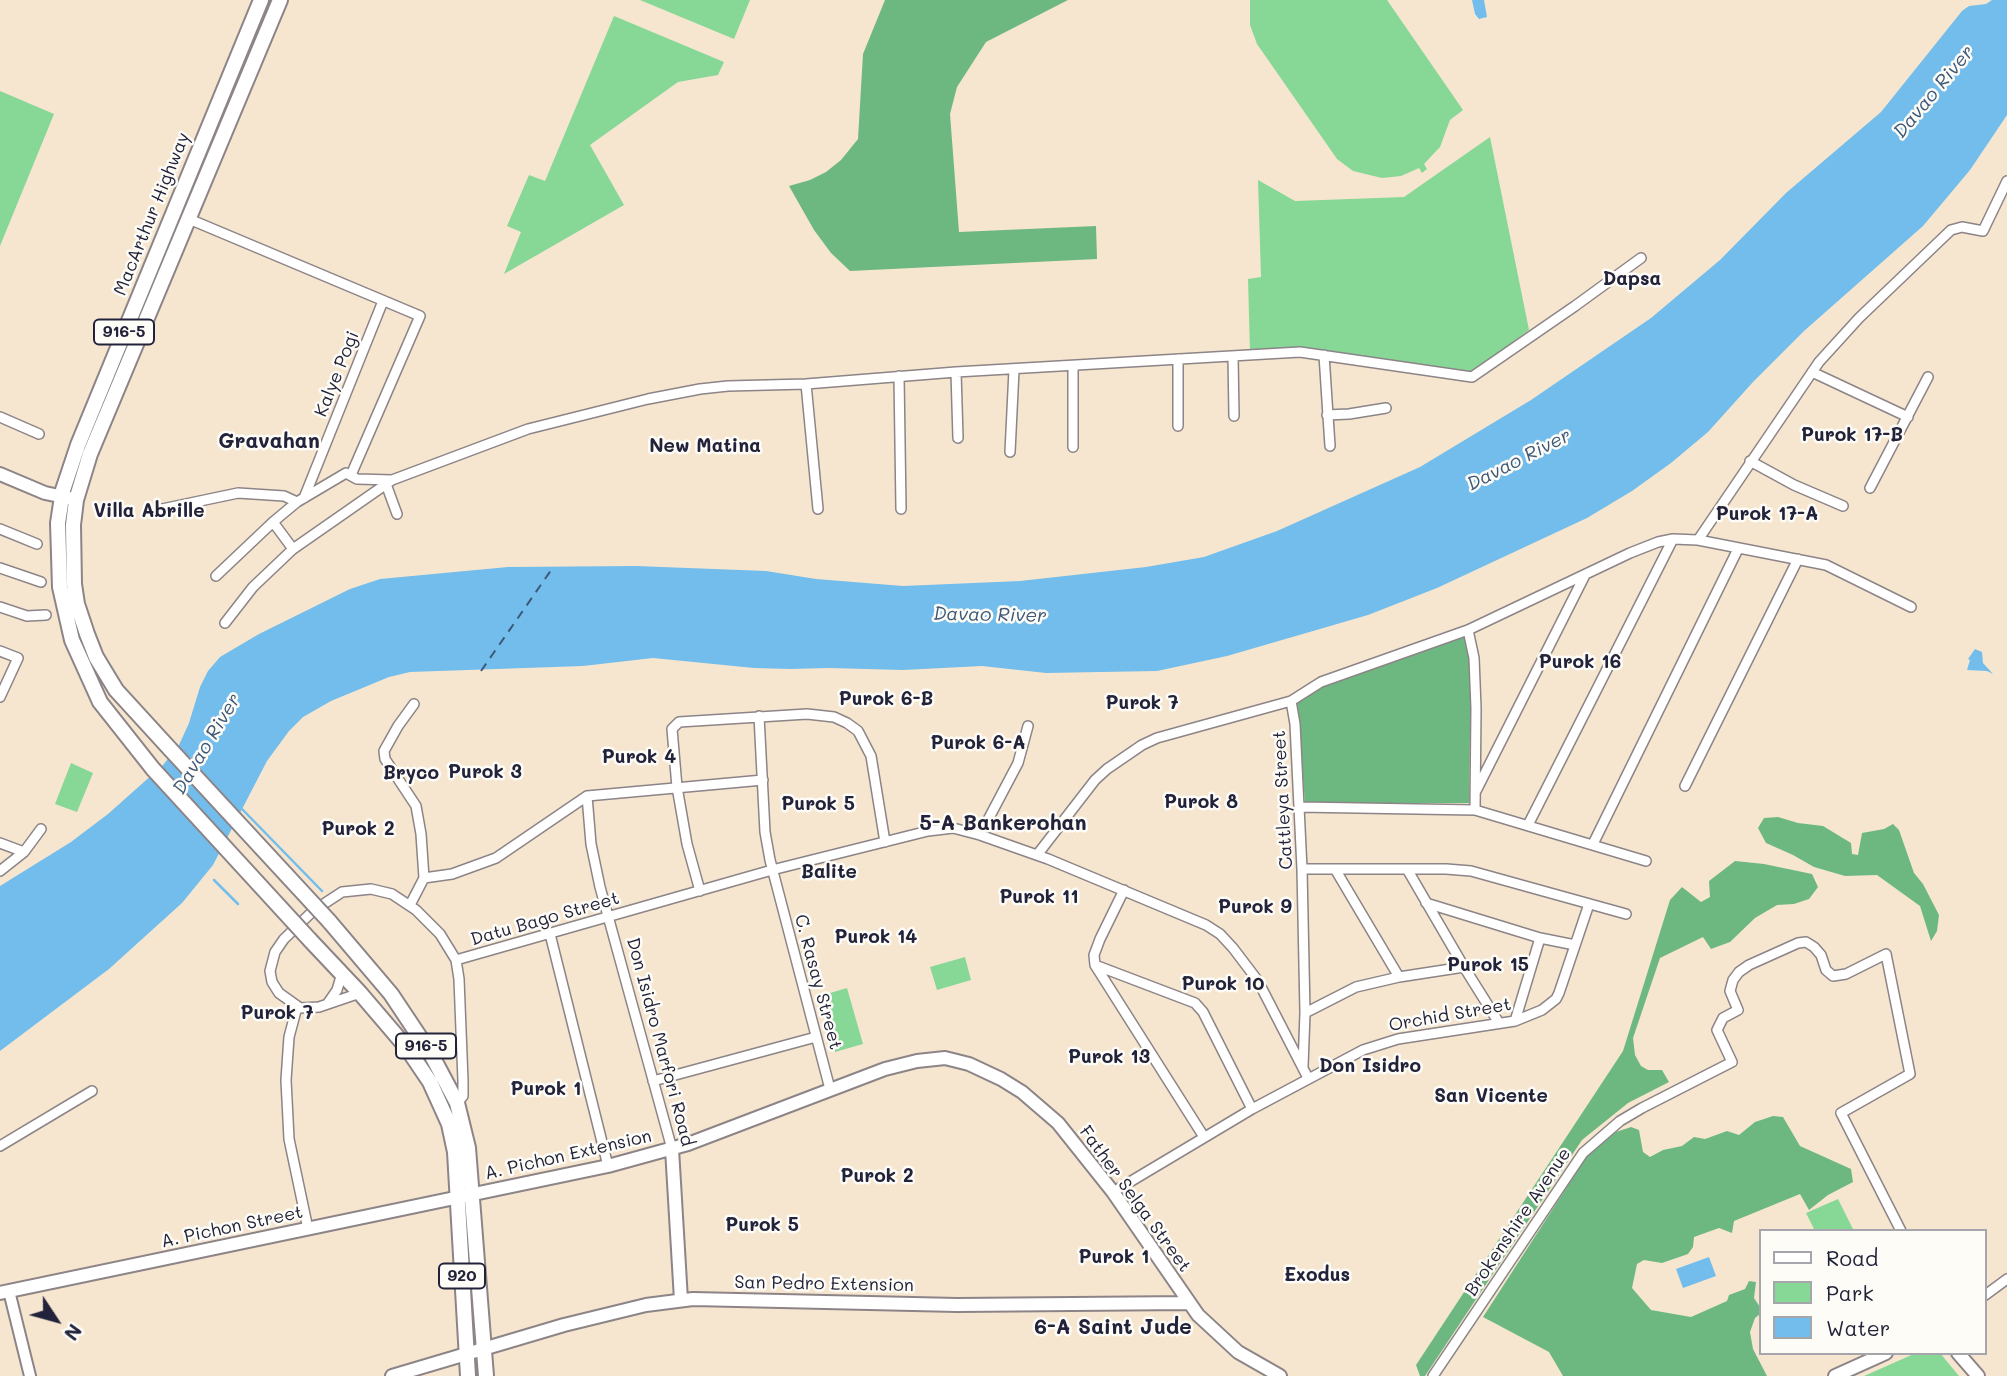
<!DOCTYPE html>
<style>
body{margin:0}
#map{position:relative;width:2007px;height:1376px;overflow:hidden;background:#f6e6d0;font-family:Mali,sans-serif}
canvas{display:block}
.legend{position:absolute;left:1759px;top:1229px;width:228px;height:126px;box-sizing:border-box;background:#fdfcf7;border:2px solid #a5a5ac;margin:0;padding:9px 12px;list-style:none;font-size:21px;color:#22223b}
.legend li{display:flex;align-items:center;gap:14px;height:35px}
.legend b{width:35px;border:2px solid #a5a5ac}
.north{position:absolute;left:21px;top:1285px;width:70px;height:70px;-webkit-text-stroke:5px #fdfcf7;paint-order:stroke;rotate:126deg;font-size:19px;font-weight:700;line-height:28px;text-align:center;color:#22223b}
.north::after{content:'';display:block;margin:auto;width:24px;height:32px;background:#22223b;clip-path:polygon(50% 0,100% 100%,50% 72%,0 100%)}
</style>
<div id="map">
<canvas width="2007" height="1376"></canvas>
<ul class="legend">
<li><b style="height:9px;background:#fff"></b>Road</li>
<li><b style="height:19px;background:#87d797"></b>Park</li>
<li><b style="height:19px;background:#72bdeb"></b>Water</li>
</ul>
<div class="north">N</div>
</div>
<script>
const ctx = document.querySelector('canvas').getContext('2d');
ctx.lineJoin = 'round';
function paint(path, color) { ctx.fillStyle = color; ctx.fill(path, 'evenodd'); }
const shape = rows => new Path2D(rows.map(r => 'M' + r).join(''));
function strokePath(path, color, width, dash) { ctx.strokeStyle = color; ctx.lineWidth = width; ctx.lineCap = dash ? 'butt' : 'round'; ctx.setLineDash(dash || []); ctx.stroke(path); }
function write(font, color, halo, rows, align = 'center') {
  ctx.font = font + ' Mali,sans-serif'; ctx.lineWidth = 5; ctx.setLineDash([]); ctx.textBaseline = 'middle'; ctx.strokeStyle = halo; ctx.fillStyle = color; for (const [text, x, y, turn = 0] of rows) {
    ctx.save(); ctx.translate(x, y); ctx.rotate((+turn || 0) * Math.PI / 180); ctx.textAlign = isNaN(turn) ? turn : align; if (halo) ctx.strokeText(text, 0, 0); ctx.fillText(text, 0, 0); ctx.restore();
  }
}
const green = shape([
 [640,0,750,0,734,39],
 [1250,0,1387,0,1463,110,1450,120,1440,147,1424,164,1427,169,1422,173,1419,168,1401,176,1382,178,1353,171,1337,159,1257,44,1250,25],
 [614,16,724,62,718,75,678,82,590,145,624,205,504,274,521,232,507,226,529,175,545,181],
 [0,91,54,114,0,246],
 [1490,137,1529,330,1472,373,1299,347,1250,352,1248,279,1261,277,1258,180,1295,201,1404,197],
 [71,763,93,773,77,812,55,804],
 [965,957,971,980,937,990,930,967],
 [847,988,863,1044,835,1052,820,996],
 [1838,1199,1854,1231,1815,1231,1806,1213],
 [1916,1353,1940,1353,1959,1376,1864,1376]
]);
const forest = shape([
 [885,0,1068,0,986,42,957,87,950,114,959,232,1096,226,1097,259,850,271,831,253,814,230,789,186,810,180,826,172,841,160,858,139,863,54],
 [1464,636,1471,661,1469,803,1305,803,1297,703,1320,687],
 [1778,817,1798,823,1823,826,1851,843,1852,854,1858,855,1862,833,1884,829,1893,824,1899,830,1914,873,1923,884,1939,915,1937,931,1931,941,1920,906,1877,875,1845,876,1814,867,1793,855,1766,843,1758,828,1764,818],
 [1735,861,1764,864,1812,874,1818,887,1809,899,1794,904,1777,905,1755,918,1730,942,1711,949,1703,937,1660,958,1633,1038,1635,1055,1641,1066,1648,1070,1662,1070,1669,1082,1628,1103,1582,1140,1425,1376,1420,1376,1416,1365,1623,1051,1670,900,1682,887,1701,902,1710,897,1709,881],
 [1773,1116,1783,1117,1800,1146,1851,1169,1853,1182,1828,1195,1809,1210,1800,1194,1734,1221,1732,1233,1719,1228,1694,1237,1693,1247,1688,1254,1662,1263,1644,1260,1637,1264,1632,1288,1651,1310,1691,1317,1727,1301,1729,1295,1745,1289,1749,1281,1756,1282,1754,1298,1760,1307,1760,1314,1755,1318,1750,1332,1753,1349,1767,1376,1563,1376,1549,1352,1483,1317,1587,1156,1616,1132,1631,1127,1639,1130,1643,1152,1650,1157,1663,1150,1682,1146,1694,1137,1705,1139,1727,1131,1739,1135,1755,1122]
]);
const water = shape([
 [1472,0,1484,0,1487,17,1479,19,1475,14],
 [1992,0,2007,0,2007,115,1970,170,1923,226,1804,331,1753,382,1708,432,1671,463,1632,491,1587,518,1437,588,1368,615,1227,656,1157,671,1046,673,982,666,903,670,829,668,790,669,754,668,653,658,583,666,410,672,389,677,331,701,303,717,289,731,267,761,213,865,182,903,109,969,0,1051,0,886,71,842,108,814,163,765,179,745,189,723,200,687,208,671,220,657,259,634,350,589,380,579,508,567,636,566,766,571,816,579,903,586,1020,581,1146,567,1204,557,1277,531,1420,467,1531,400,1651,318,1720,260,1786,193,1881,112,1962,11,1969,6,1986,4],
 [1975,649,1982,652,1983,663,1993,674,1987,671,1967,670,1970,660,1968,659],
 [1709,1257,1716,1276,1683,1288,1676,1269]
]);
const stream = shape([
 [241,808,322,891],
 [214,880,238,904]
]);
const ferry = shape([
 [481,671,554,566]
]);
const minor = shape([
 [189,219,420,316,351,475],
 [1324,355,1330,446],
 [1233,356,1234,416],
 [1178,359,1178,426],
 [956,372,958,438],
 [1812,372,1908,417],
 [899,376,901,509],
 [806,384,818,509],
 [1327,415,1349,414,1386,408],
 [0,417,39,434],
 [1073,447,1073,366],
 [1010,452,1014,370],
 [1750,461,1794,485,1843,506],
 [386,484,397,514],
 [1870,488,1928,377],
 [304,498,383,301],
 [162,509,238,493,284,496,297,502],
 [273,522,293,549],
 [0,529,37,544],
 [1698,540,1819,362,1859,318,1951,230,1962,227,1983,231,2007,181],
 [0,568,41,582],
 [216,576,273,522,297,502,346,473,357,479,392,480,528,429,648,399,700,389,728,386,806,384,956,372,1300,352,1472,377,1575,306,1641,258],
 [0,607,27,616,46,615],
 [225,623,253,587,293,549,392,480],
 [1468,630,1474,658,1476,708,1475,810],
 [0,651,18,658,0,697],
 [1291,701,1295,724,1302,869,1305,1013,1303,1066],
 [759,716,765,832,770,860,830,1089],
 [1685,786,1798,559],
 [1476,791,1584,577],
 [587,796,591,844,600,887,672,1149],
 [1299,807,1475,810,1646,861],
 [1528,825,1673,539],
 [980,835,1018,763,1028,726],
 [0,843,24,852],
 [1593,844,1738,549],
 [1037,855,1095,780,1107,769,1142,745,1157,738,1291,701,1321,682,1468,630,1630,553,1658,542,1673,539,1698,540,1826,565,1911,607],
 [1302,869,1446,869,1471,871,1626,914],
 [1335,869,1399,977],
 [1407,869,1464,967,1499,1023],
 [0,871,24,852,41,829],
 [424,878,452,874,496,858,587,796,763,780],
 [1124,890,1100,939,1094,955,1095,965,1204,1137],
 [700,891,687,844,677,787,672,729,679,722,807,714,834,717,847,723,858,731,871,756,885,842],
 [1426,903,1540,938,1575,945],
 [410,905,424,878,421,834,416,806,385,759,384,751,398,726,414,704],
 [550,934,608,1166],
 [456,960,772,870,928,831,953,828,980,835,1048,859,1206,925,1220,934,1233,948,1258,981,1308,1078],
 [1095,965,1195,1003,1203,1012,1252,1109],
 [360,993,319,1007,300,1008,279,993,272,982,270,971,275,952,284,939,313,911,342,892,371,889,392,894,416,910,440,934,456,960,459,979,463,1081,463,1096,457,1103],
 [328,1003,337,990,342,973],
 [297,1007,289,1037,286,1080,289,1139,308,1229],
 [1305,1013,1356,987,1399,977,1464,967],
 [1515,1021,1540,938],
 [653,1081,816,1037],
 [0,1146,92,1091],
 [1113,1192,1252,1109,1363,1050,1398,1039,1515,1021,1542,1010,1556,999,1559,993,1589,904],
 [1984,1296,2007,1279],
 [1433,1376,1583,1153,1620,1121,1642,1108,1732,1062,1717,1030,1723,1018,1738,1010,1730,991,1733,980,1739,972,1749,965,1798,943,1806,942,1814,947,1821,955,1826,970,1833,976,1846,974,1886,954,1910,1074,1841,1113,1901,1231]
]);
const tertiary = shape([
 [9,1291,30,1376]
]);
const secondary = shape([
 [0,474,45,493,69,498],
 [672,1149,681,1300],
 [0,1293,608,1166,688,1144,885,1069,917,1061,945,1058,969,1064,1001,1079,1022,1092,1058,1123,1113,1192,1198,1315,1238,1352,1280,1376],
 [1958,1353,1978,1376],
 [392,1376,564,1325,646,1305,693,1299,957,1305,1188,1303],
 [1835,1376,1886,1353]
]);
const primary = shape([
 [170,749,116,690,96,657,87,634,77,604,74,584,73,525,76,500,90,454,280,0],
 [153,769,100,702,72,640,60,587,58,523,63,490,78,445,261,0],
 [329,921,391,994,431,1054,457,1103,468,1148,486,1376],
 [310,940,360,993,407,1048,430,1082,449,1124,455,1152,468,1376]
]);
const primaryBridge = shape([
 [170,749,329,921],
 [153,769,310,940]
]);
const shields = [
 [124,332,60],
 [426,1046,60],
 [462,1276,46]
];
const shieldNames = [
 ["916-5",124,332],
 ["916-5",426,1046],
 ["920",462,1276]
];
const streetNames = [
 ["MacArthur Highway",152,214,-68],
 ["Kalye Pogi",337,374,-68],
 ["Cattleya Street",1283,800,-93],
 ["Datu Bago Street",545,919,-16],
 ["C. Rasay Street",818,982,75],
 ["Orchid Street",1450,1015,-10],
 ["Don Isidro Marfori Road",660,1042,75],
 ["A. Pichon Extension",568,1155,-13],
 ["Father Selga Street",1135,1199,54],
 ["Brokenshire Avenue",1518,1222,-56],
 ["A. Pichon Street",232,1227,-12],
 ["San Pedro Extension",824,1284,1]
];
const waterNames = [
 ["Davao River",1934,92,-50],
 ["Davao River",1519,460,-27],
 ["Davao River",990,615,1],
 ["Davao River",207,744,-59]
];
const neighbourhoodNames = [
 ["Dapsa",1632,279],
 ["Purok 17-B",1852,435],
 ["New Matina",705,446],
 ["Villa Abrille",149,511],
 ["Purok 17-A",1767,514],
 ["Purok 16",1580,662],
 ["Purok 6-B",886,699],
 ["Purok 7",1142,703],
 ["Purok 6-A",978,743],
 ["Purok 4",639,757],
 ["Purok 3",485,772],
 ["Bryco",411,773],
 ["Purok 8",1201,802],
 ["Purok 5",818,804],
 ["Purok 2",358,829],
 ["Balite",829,872],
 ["Purok 11",1039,897],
 ["Purok 9",1255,907],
 ["Purok 14",876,937],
 ["Purok 15",1488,965],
 ["Purok 10",1223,984],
 ["Purok 7",277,1013],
 ["Purok 13",1109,1057],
 ["Don Isidro",1370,1066],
 ["Purok 1",546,1089],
 ["San Vicente",1491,1096],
 ["Purok 2",877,1176],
 ["Purok 5",762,1225],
 ["Purok 1",1114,1257],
 ["Exodus",1317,1275]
];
const quarterNames = [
 ["Gravahan",269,442],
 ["5-A Bankerohan",1003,824],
 ["6-A Saint Jude",1113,1328]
];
paint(green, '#87d797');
paint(forest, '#6db880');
paint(water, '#72bdeb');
strokePath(stream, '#72bdeb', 2.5);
strokePath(ferry, '#3e5879', 2, [9, 7]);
strokePath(minor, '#8c8486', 12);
strokePath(tertiary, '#8c8486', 14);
strokePath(secondary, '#8c8486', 16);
strokePath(primary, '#8c8486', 18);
strokePath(minor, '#fff', 9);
strokePath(tertiary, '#fff', 10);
strokePath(secondary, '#fff', 12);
strokePath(primary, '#fff', 14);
strokePath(primaryBridge, '#8c8486', 18, []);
strokePath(primaryBridge, '#fff', 14);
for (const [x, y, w] of shields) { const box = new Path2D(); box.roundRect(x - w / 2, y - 12.5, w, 25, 5); ctx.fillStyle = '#fdfcf7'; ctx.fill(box); strokePath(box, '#22223b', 2); }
write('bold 16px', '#22223b', null, shieldNames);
write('18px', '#22223b', '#fdfcf7', streetNames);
write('italic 19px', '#3e5879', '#fdfcf7', waterNames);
write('bold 19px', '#22223b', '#fdfcf7', neighbourhoodNames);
write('bold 21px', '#22223b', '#fdfcf7', quarterNames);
</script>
